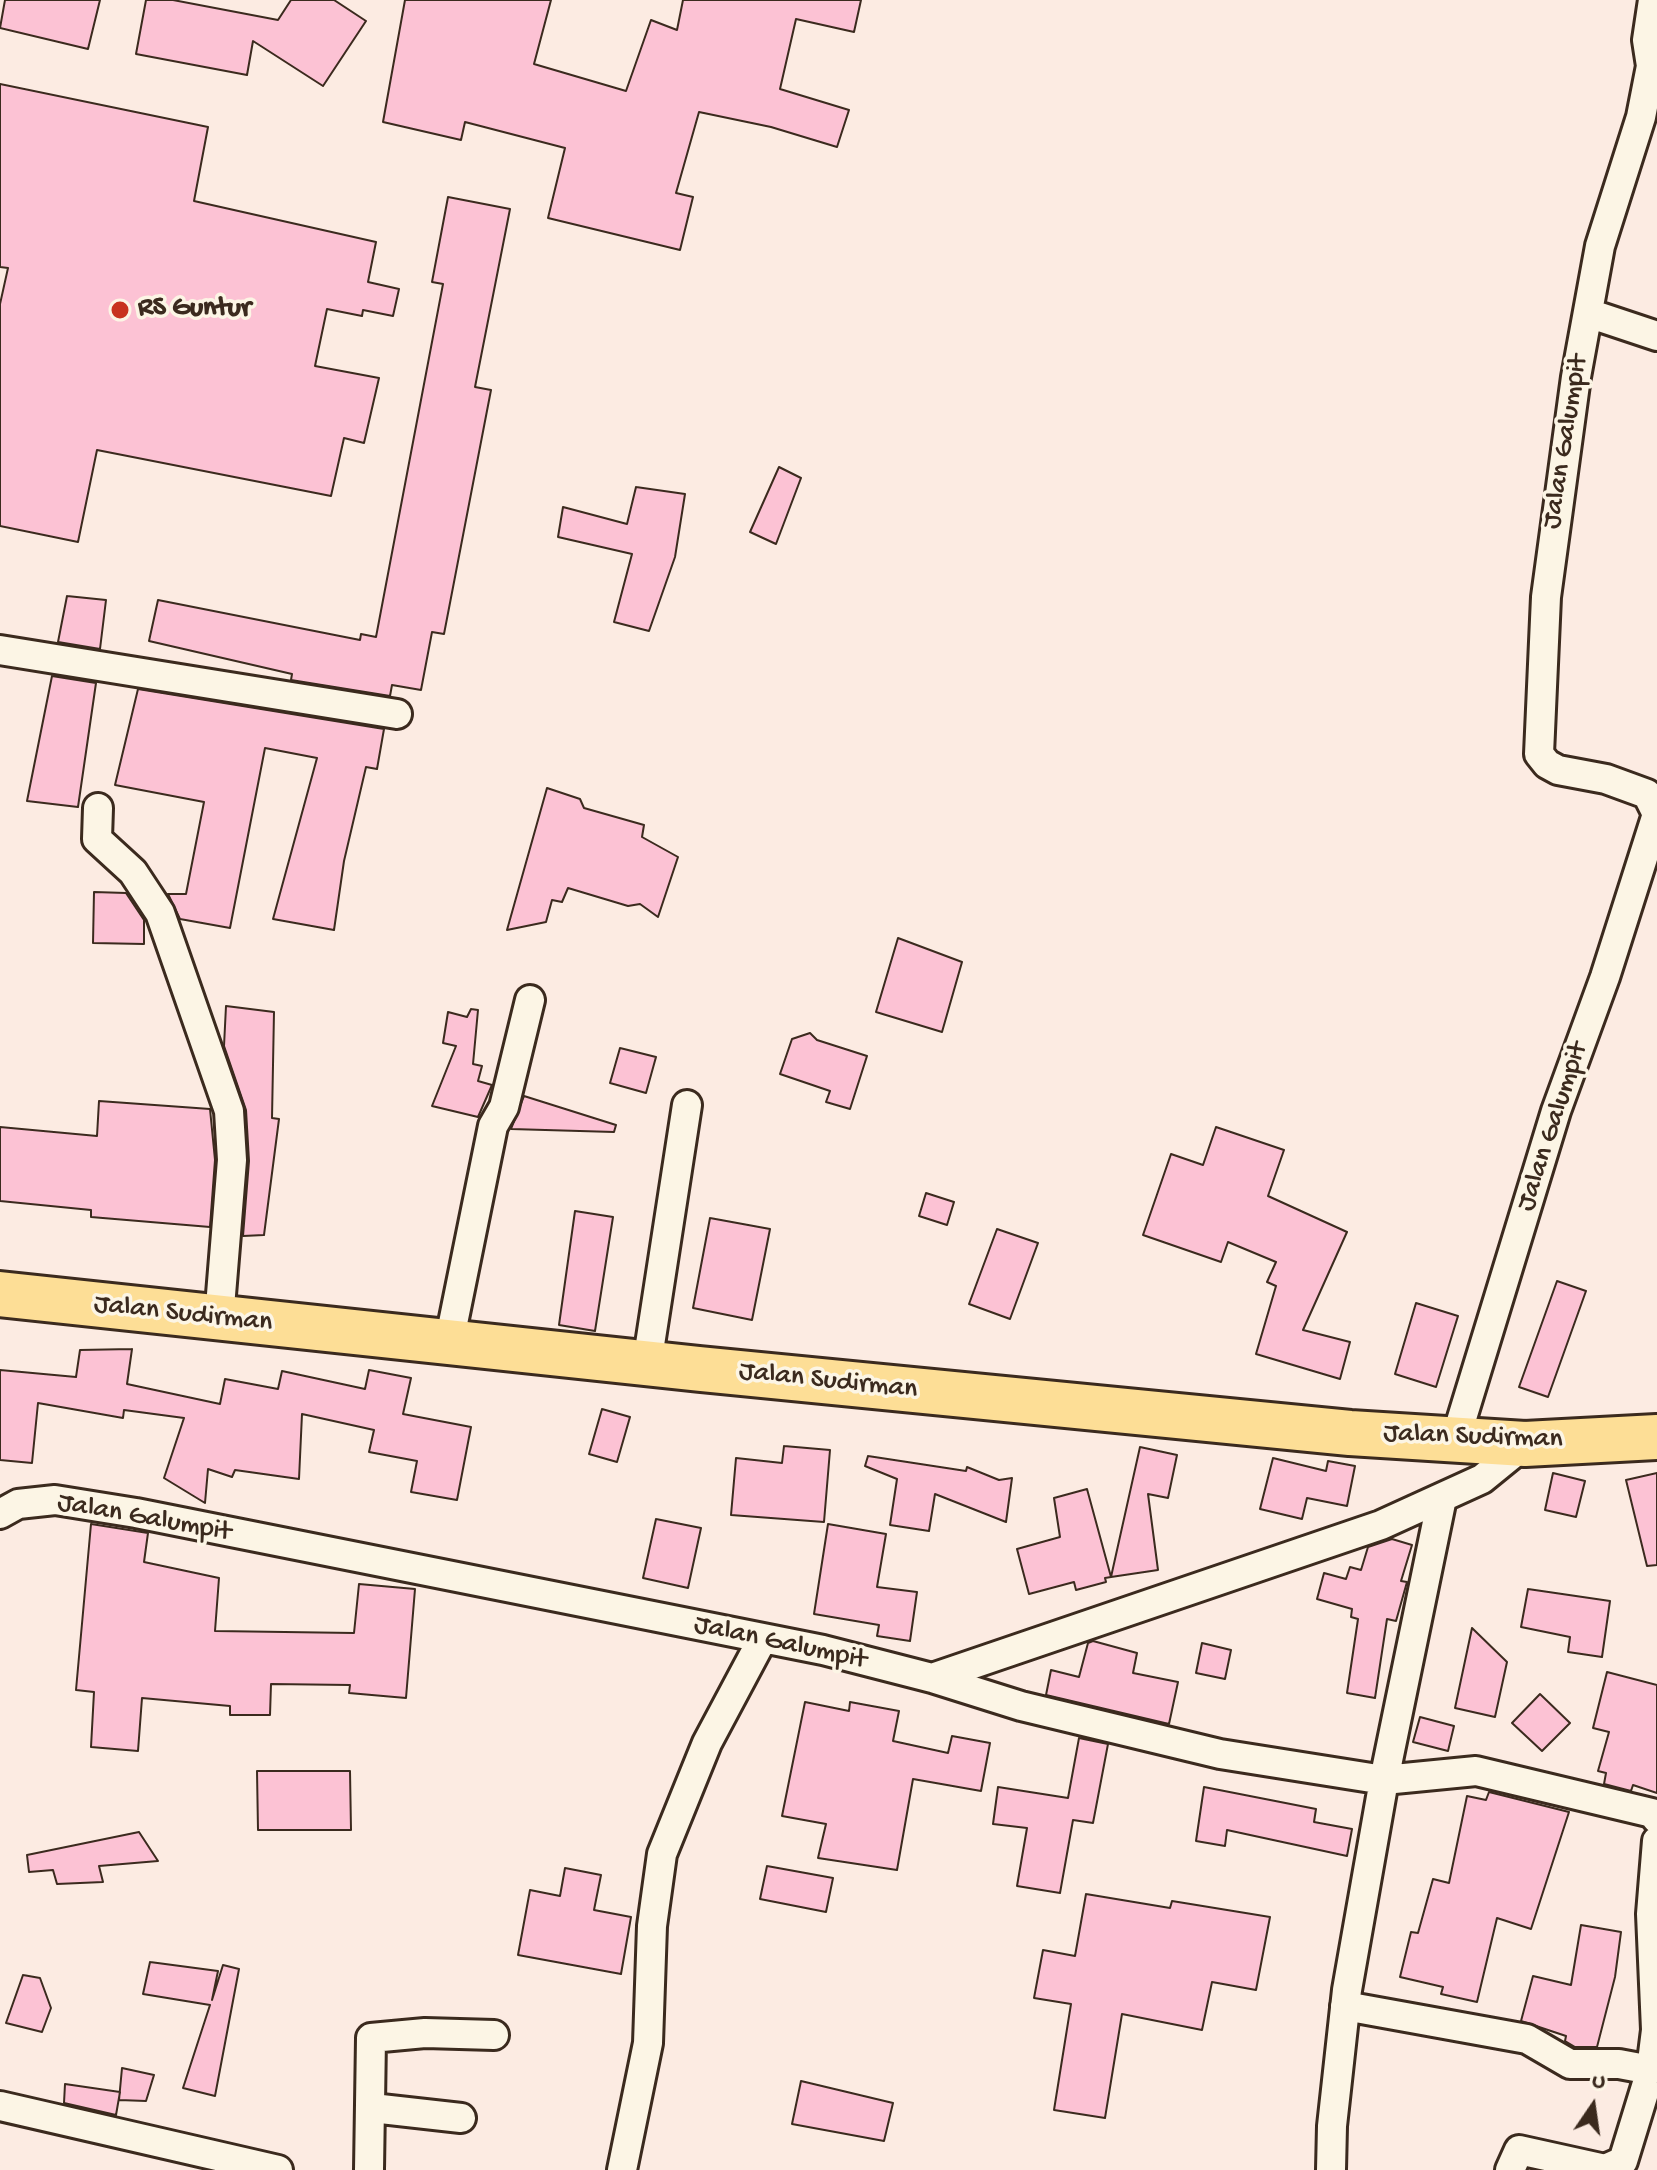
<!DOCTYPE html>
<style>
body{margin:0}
#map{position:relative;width:1657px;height:2170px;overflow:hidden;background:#fcebe2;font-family:"Gochi Hand",sans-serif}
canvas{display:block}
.north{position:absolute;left:1553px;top:2066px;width:80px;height:80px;-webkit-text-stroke:6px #fcf5e5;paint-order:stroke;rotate:13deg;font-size:22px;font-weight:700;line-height:32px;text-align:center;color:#3b2a1e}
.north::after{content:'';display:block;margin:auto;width:28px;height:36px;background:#3b2a1e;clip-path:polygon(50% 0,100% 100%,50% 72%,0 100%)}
</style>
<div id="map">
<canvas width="1657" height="2170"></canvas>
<div class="north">U</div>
</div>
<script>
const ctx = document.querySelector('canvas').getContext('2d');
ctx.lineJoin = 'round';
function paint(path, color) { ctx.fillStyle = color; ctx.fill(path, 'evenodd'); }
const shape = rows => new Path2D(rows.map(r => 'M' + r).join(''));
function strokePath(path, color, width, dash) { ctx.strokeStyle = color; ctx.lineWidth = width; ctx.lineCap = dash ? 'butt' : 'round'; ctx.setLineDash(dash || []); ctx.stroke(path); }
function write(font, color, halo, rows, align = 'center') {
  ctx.font = font + ' "Gochi Hand",sans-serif'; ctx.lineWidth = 7; ctx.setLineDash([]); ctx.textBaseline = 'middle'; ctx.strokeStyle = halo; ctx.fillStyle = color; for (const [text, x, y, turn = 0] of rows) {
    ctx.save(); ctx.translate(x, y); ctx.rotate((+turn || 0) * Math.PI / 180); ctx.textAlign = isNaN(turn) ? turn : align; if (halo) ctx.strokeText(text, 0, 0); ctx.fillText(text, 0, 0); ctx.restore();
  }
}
const building = shape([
 [5,0,100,0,88,49,0,28,5,0],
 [146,0,173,0,278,20,291,0,334,0,366,21,323,86,253,41,247,75,136,54,146,0],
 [405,0,551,0,534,64,626,91,651,20,677,30,683,0,861,0,854,32,796,19,780,89,849,110,837,147,771,127,699,112,676,193,693,197,680,250,548,218,565,148,465,122,461,140,383,122,405,0],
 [0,84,208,127,194,201,376,242,368,282,399,289,393,316,363,310,362,316,327,309,315,366,379,378,364,443,344,438,331,496,97,450,78,542,0,526,0,304,8,268,0,267,0,84],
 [448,197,510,209,475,387,491,390,444,634,432,632,421,690,392,685,390,696,291,680,292,674,149,641,158,600,360,640,361,634,376,637,443,284,432,282,448,197],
 [779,467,801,478,776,544,750,532,779,467],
 [636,487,685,494,675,557,649,631,614,622,632,554,558,537,563,507,627,524,636,487],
 [67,596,106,600,100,649,58,642,67,596],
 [52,676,96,683,78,807,27,801,52,676],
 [138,689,384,729,377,769,366,767,344,861,334,930,273,919,317,758,265,748,230,928,180,919,168,894,186,894,204,802,115,785,138,689],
 [547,788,580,799,584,808,644,825,642,837,678,857,658,917,640,904,628,906,568,888,562,902,552,900,546,922,507,930,547,788],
 [94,892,126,893,144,920,144,944,93,943,94,892],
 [898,938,962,962,942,1032,876,1012,898,938],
 [226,1006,274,1012,272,1118,279,1119,264,1235,243,1236,249,1161,246,1110,224,1046,226,1006],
 [471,1009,478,1010,473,1064,482,1066,478,1081,492,1085,478,1117,432,1106,456,1046,443,1043,448,1012,467,1017,471,1009],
 [810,1033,817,1040,867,1056,850,1109,826,1102,830,1091,780,1074,792,1039,810,1033],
 [620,1048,656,1057,646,1093,610,1083,620,1048],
 [524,1096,616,1125,614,1132,511,1129,524,1096],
 [99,1101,210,1109,215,1160,210,1227,91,1217,91,1210,0,1201,0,1127,97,1136,99,1101],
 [1216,1127,1284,1150,1268,1196,1347,1232,1303,1330,1350,1342,1340,1379,1256,1354,1276,1286,1267,1282,1276,1262,1228,1242,1221,1262,1143,1235,1171,1154,1203,1165,1216,1127],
 [926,1193,954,1202,947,1225,919,1216,926,1193],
 [575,1211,613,1217,595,1331,559,1325,575,1211],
 [710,1218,770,1229,752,1320,693,1308,710,1218],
 [997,1229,1038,1243,1010,1319,969,1304,997,1229],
 [1557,1281,1586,1291,1548,1397,1519,1387,1557,1281],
 [1416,1303,1458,1316,1436,1387,1395,1374,1416,1303],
 [132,1349,127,1384,220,1404,225,1379,278,1389,282,1371,365,1389,369,1370,411,1378,403,1414,471,1427,457,1500,411,1492,417,1461,369,1452,374,1430,302,1414,299,1479,235,1470,232,1477,208,1469,205,1503,164,1478,184,1418,124,1410,123,1418,38,1403,32,1463,0,1460,0,1370,76,1377,80,1350,132,1349],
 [602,1409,630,1417,617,1462,589,1454,602,1409],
 [784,1446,830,1450,824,1522,731,1515,736,1458,782,1463,784,1446],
 [1140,1447,1177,1455,1168,1498,1148,1494,1158,1570,1111,1577,1140,1447],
 [868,1456,966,1471,967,1467,999,1480,1012,1478,1006,1522,935,1494,929,1531,890,1525,897,1479,865,1466,868,1456],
 [1273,1458,1326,1471,1328,1461,1355,1466,1347,1506,1307,1498,1302,1519,1260,1509,1273,1458],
 [1553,1473,1585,1481,1576,1517,1545,1510,1553,1473],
 [1657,1473,1657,1565,1647,1566,1626,1480,1657,1473],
 [1087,1489,1111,1577,1105,1578,1106,1582,1076,1590,1074,1582,1029,1594,1017,1549,1060,1537,1054,1498,1087,1489],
 [656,1519,701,1528,688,1588,643,1578,656,1519],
 [91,1524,148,1533,144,1562,219,1578,215,1631,354,1633,359,1584,415,1589,406,1698,349,1693,350,1685,271,1684,270,1715,230,1715,230,1706,142,1698,138,1751,91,1747,94,1692,76,1690,91,1524],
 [828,1524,886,1534,877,1587,917,1592,910,1641,877,1636,879,1625,814,1614,828,1524],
 [1392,1539,1412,1545,1401,1581,1407,1582,1396,1621,1387,1619,1375,1698,1347,1693,1358,1619,1351,1617,1352,1609,1317,1599,1324,1573,1346,1579,1350,1567,1361,1570,1368,1547,1392,1539],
 [1528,1589,1610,1601,1602,1657,1568,1652,1570,1637,1521,1627,1528,1589],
 [1472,1628,1507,1662,1495,1717,1455,1708,1472,1628],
 [1093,1641,1137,1653,1133,1673,1178,1682,1169,1724,1046,1695,1051,1670,1079,1677,1088,1643,1093,1641],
 [1202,1643,1231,1650,1225,1679,1196,1673,1202,1643],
 [1607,1672,1657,1685,1657,1793,1633,1785,1631,1791,1604,1784,1606,1773,1598,1771,1609,1732,1593,1728,1607,1672],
 [1540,1694,1570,1723,1542,1751,1512,1723,1540,1694],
 [805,1702,849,1711,850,1702,899,1711,893,1741,948,1753,952,1736,990,1743,981,1791,913,1779,897,1870,818,1858,826,1824,782,1816,805,1702],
 [1420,1717,1454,1726,1448,1751,1413,1742,1420,1717],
 [1079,1738,1108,1744,1093,1823,1073,1820,1060,1893,1017,1886,1027,1828,993,1824,998,1787,1068,1798,1079,1738],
 [257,1771,350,1771,351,1830,258,1830,257,1771],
 [1204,1787,1316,1809,1314,1822,1352,1829,1347,1856,1227,1830,1225,1846,1196,1841,1204,1787],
 [1489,1792,1569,1812,1531,1929,1497,1918,1477,2002,1441,1994,1443,1987,1400,1977,1411,1932,1418,1933,1433,1879,1449,1883,1467,1796,1486,1800,1489,1792],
 [139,1832,158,1861,99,1866,103,1882,57,1884,53,1870,29,1872,27,1855,139,1832],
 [767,1866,833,1878,826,1912,760,1899,767,1866],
 [565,1868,601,1875,594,1910,631,1917,621,1974,518,1955,530,1890,560,1896,565,1868],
 [1086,1894,1170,1908,1172,1901,1270,1917,1256,1990,1212,1982,1202,2030,1122,2014,1105,2118,1054,2110,1071,2004,1034,1998,1043,1950,1075,1956,1086,1894],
 [1581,1925,1621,1932,1615,1977,1597,2047,1575,2047,1565,2041,1566,2036,1521,2021,1533,1976,1571,1985,1581,1925],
 [150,1962,218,1971,212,2000,223,1965,239,1969,215,2096,183,2088,210,2005,143,1994,150,1962],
 [23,1975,40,1978,51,2008,42,2032,6,2023,23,1975],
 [122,2068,154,2075,146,2101,119,2100,122,2068],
 [801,2081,893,2103,884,2141,792,2124,801,2081],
 [65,2084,120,2092,116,2115,64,2103,65,2084]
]);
const minor = shape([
 [1653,0,1647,40,1651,66,1641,117,1600,246,1576,377,1546,597,1539,754,1547,764,1558,770,1606,779,1647,794,1657,814],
 [1588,313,1657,336],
 [0,650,397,714],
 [98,808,97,839,133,872,160,913,229,1111,232,1160,219,1319],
 [449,1343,493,1126,504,1107,530,1000],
 [647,1364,687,1105],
 [1455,1441,1556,1111,1605,977,1657,814],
 [0,1514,18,1504,55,1500,136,1513,823,1650,932,1678,1381,1525,1482,1479,1525,1444],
 [932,1678,1021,1706,1220,1754,1384,1780,1476,1771,1652,1813,1657,1819],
 [1345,2006,1527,2039,1570,2064,1619,2064,1651,2070],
 [0,2106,278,2170],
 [372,2108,461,2118],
 [369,2170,371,2038,425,2033,494,2035],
 [622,2170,648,2043,652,1926,662,1854,707,1743,763,1638],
 [1331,2170,1332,2126,1347,1990,1384,1780,1442,1498],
 [1510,2170,1519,2150,1605,2169,1623,2161,1651,2070,1656,2030,1651,1914,1657,1841]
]);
const primary = shape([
 [0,1294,700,1369,1350,1433,1525,1444,1657,1437]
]);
const markers = [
 [120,310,10,"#c8321e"]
];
const poiNames = [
 ["RS Guntur",138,310]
];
const streetNames = [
 ["Jalan Galumpit",1567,442,-81],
 ["Jalan Galumpit",1554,1127,-72],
 ["Jalan Sudirman",183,1315,6],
 ["Jalan Sudirman",828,1382,6],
 ["Jalan Sudirman",1473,1438,2],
 ["Jalan Galumpit",144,1519,10],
 ["Jalan Galumpit",780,1644,12]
];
paint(building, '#fcc2d4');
strokePath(building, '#3b2a1e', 2);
strokePath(minor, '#3b2a1e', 34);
strokePath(primary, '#3b2a1e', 50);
strokePath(minor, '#fcf5e5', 28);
strokePath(primary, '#fdde96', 44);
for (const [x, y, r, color] of markers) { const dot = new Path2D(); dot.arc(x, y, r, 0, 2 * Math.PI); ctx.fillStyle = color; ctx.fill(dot); strokePath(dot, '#fcf5e5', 3); }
write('bold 28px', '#3b2a1e', '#fcf5e5', poiNames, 'left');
write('28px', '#3b2a1e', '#fcf5e5', streetNames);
</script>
